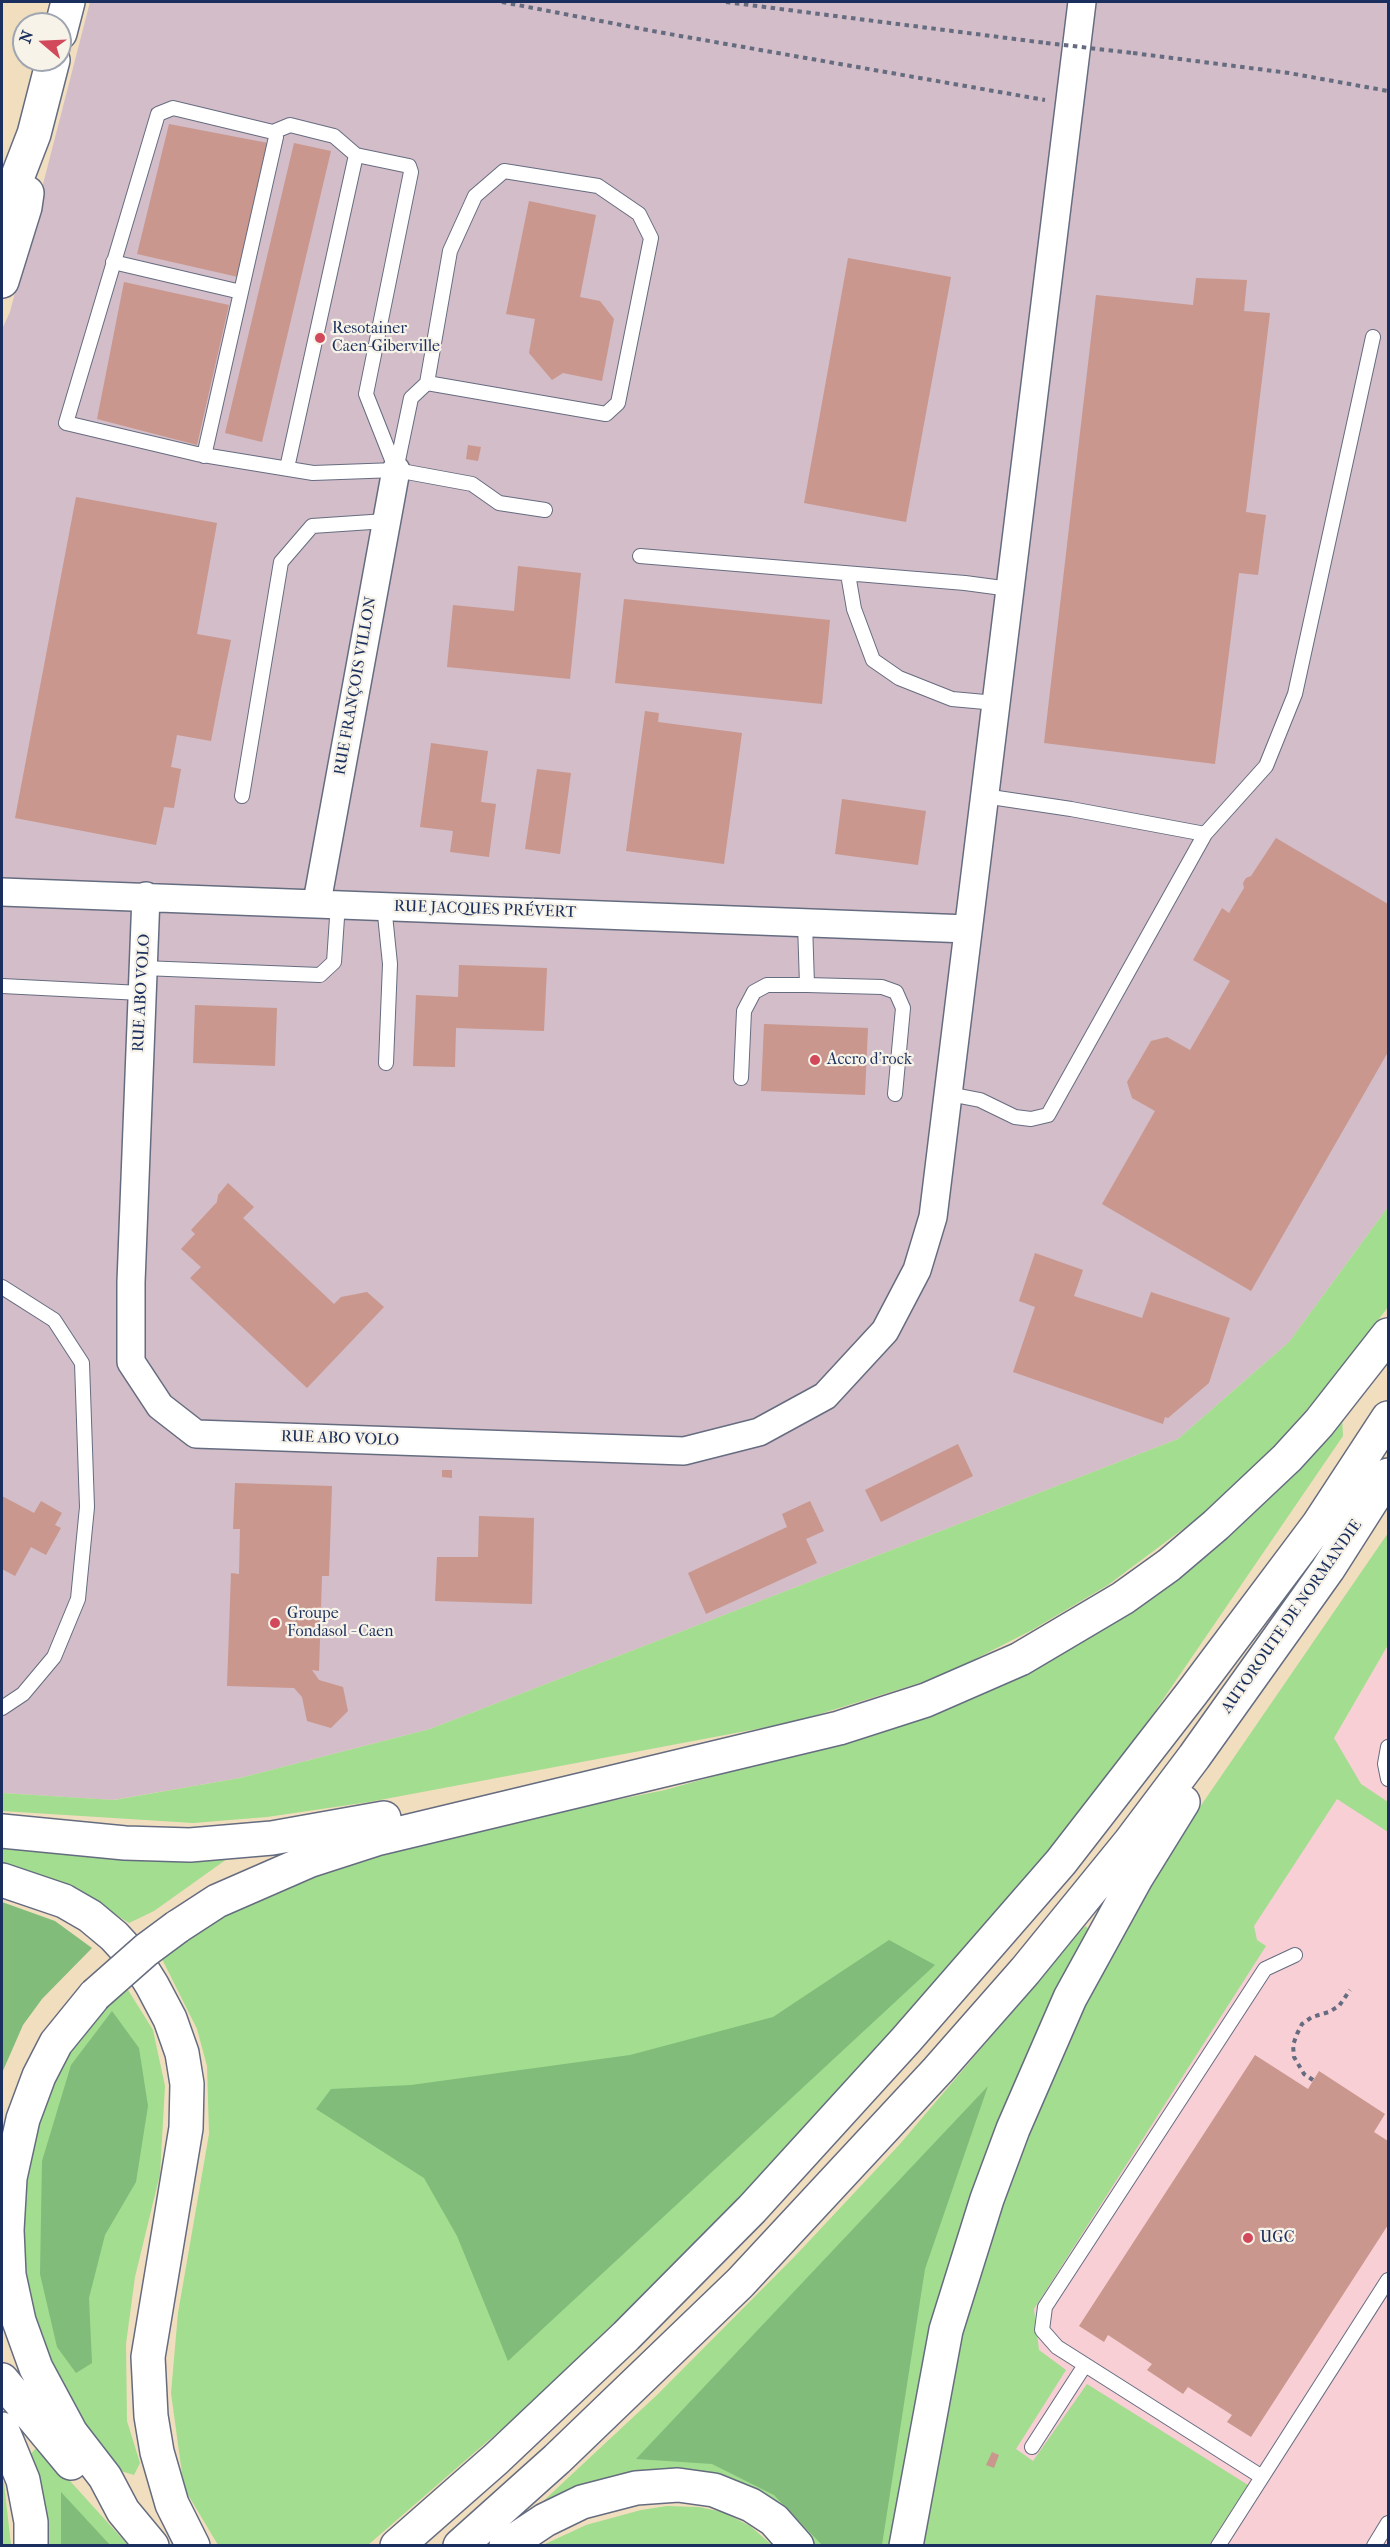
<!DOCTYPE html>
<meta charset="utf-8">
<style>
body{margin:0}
#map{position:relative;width:1390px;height:2547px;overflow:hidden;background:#f1debf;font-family:"IM FELL French Canon",serif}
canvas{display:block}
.frame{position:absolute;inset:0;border:3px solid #1b2f5e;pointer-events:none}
.north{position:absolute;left:12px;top:12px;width:60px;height:60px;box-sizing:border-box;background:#f7f3e8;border:2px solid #9fa5b1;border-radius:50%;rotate:289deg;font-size:16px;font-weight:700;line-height:24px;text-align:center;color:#1b2f5e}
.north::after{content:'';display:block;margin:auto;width:21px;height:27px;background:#d1495b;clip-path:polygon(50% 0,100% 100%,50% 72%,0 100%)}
</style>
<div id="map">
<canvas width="1390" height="2547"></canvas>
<div class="frame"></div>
<div class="north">N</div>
</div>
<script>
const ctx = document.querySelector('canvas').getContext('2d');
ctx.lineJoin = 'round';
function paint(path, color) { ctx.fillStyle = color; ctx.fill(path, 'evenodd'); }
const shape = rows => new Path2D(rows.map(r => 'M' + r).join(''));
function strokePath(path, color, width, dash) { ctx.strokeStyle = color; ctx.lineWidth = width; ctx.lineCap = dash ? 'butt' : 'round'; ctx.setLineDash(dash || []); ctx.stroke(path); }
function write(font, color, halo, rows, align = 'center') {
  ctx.font = font + ' "IM FELL French Canon",serif'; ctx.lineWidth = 4.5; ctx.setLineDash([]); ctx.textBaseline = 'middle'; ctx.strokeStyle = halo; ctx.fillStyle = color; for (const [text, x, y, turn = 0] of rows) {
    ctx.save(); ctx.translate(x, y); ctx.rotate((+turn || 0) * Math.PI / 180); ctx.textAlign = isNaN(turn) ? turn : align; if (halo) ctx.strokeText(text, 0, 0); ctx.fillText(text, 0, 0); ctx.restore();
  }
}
const built = shape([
 [1388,1645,1388,2545,941,2546,965,2438,1334,1738]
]);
const industrial = shape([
 [90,2,1388,2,1388,1207,1289,1342,1178,1439,430,1729,240,1778,113,1800,2,1793,2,329,10,312]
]);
const green = shape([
 [1388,1207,1388,1307,1333,1380,1269,1452,1203,1514,1108,1585,1032,1630,942,1676,794,1722,369,1802,267,1817,193,1823,2,1811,2,1793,114,1800,240,1778,430,1729,1178,1439,1289,1342],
 [1342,1416,1343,1436,1140,1733,1013,1895,745,2197,520,2413,368,2545,218,2545,184,2488,171,2393,178,2313,209,2134,207,2066,197,2029,161,1957,198,1928,314,1875,469,1830,665,1790,779,1758,997,1682],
 [1388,1533,1388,1645,1334,1738,1361,1784,1388,1802,1388,1832,1337,1799,1254,1926,1257,1940,1266,1946,1034,2309,1039,2350,1066,2370,1016,2449,1033,2461,1087,2384,1248,2485,1209,2545,919,2546,941,2405,982,2257,1026,2128,1077,2015,1156,1871],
 [2,1841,179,1854,227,1859,154,1911,129,1923,102,1906,54,1882,2,1864],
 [1085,1926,1089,1929,1053,2003,929,2341,891,2545,804,2545,733,2488,539,2505,658,2394,797,2254,900,2144],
 [125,1985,153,2030,165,2086,160,2174,135,2277,126,2344,127,2421,140,2463,134,2475,114,2469,92,2441,45,2361,18,2274,21,2186,49,2076],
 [35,2449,42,2450,128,2545,44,2545,30,2455],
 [2,2478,4,2483,11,2545,2,2545],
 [667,2506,699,2507,723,2512,750,2526,772,2545,543,2545,586,2525,641,2510]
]);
const forest = shape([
 [2,1902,55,1921,92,1948,42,1999,23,2025,2,2073],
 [889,1940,935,1965,508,2361,457,2236,424,2178,316,2109,331,2089,411,2085,630,2055,773,2017],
 [112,2011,139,2048,148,2106,136,2182,105,2235,89,2298,92,2363,76,2373,57,2347,40,2274,42,2161,71,2065],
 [988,2086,925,2269,882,2545,822,2545,774,2495,712,2464,636,2459],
 [61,2492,110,2545,61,2545]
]);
const building = shape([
 [169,124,268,143,238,277,137,254],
 [294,143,331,151,262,442,225,433],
 [529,201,596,215,580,297,600,301,614,319,602,381,563,373,552,380,529,353,535,319,506,314],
 [848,258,951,277,906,522,804,503],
 [1196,278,1247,280,1244,311,1270,313,1246,512,1266,515,1258,575,1239,573,1215,764,1044,743,1096,295,1193,305],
 [124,282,229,305,197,445,97,419],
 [468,445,481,447,478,461,466,459],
 [76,497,217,523,197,634,231,640,221,689,211,741,177,735,171,767,181,769,174,808,164,807,156,845,15,818],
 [518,566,581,573,570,679,447,667,453,605,514,611],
 [624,599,830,620,822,704,615,683],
 [645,711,659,713,658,722,742,733,724,864,626,851],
 [431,743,488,751,481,802,496,804,489,857,450,852,453,831,420,827],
 [537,769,571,773,560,854,525,849],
 [842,799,926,811,918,865,835,854],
 [1276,838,1388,904,1388,1052,1251,1291,1102,1204,1155,1111,1132,1098,1127,1082,1151,1041,1167,1037,1190,1050,1230,981,1193,960,1222,908,1229,913,1244,888,1243,883,1246,878,1251,876],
 [459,965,547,968,544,1031,456,1028,455,1067,413,1066,416,995,458,997],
 [195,1005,277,1008,275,1066,193,1063],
 [764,1024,868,1028,865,1095,761,1091],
 [228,1183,254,1207,243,1218,334,1304,341,1297,367,1292,384,1307,307,1388,190,1278,201,1267,181,1249,195,1234,191,1230,217,1202,218,1195],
 [1035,1253,1083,1270,1074,1296,1142,1318,1151,1292,1230,1318,1209,1383,1168,1418,1165,1417,1163,1424,1013,1372,1035,1307,1019,1301],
 [958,1444,973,1476,881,1522,865,1490],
 [442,1470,452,1470,452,1478,442,1477],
 [235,1483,332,1486,329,1576,322,1576,319,1671,312,1670,319,1680,343,1687,348,1711,331,1728,307,1721,302,1697,294,1688,227,1686,231,1573,239,1574,240,1529,233,1529],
 [2,1496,34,1513,41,1501,62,1513,55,1525,61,1528,46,1555,31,1547,15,1576,2,1569],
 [810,1501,824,1531,806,1539,817,1563,706,1614,688,1573,787,1527,782,1514],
 [479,1516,534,1518,532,1604,435,1601,437,1557,478,1557],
 [1255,2055,1308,2089,1319,2071,1385,2114,1374,2132,1388,2141,1388,2225,1251,2437,1227,2422,1232,2415,1188,2387,1183,2394,1147,2370,1152,2364,1108,2335,1104,2342,1079,2326],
 [992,2452,999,2455,994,2468,986,2465]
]);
const path = shape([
 [502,2,658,32,1045,100],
 [726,2,1046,43],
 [1133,53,1289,73,1388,91],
 [1313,2080,1304,2074,1294,2057,1293,2045,1297,2034,1302,2024,1312,2017,1329,2012,1339,2006,1350,1990]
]);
const lane = shape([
 [273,132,290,125,334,136,356,155],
 [113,262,241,292],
 [427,383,450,251,475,196,504,171,598,186,639,214,651,238,618,403,606,414,427,383,411,398,396,470,472,484,499,503,545,510],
 [204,456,276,137,273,132,173,108,158,114,66,423,197,454,313,473,396,470,366,394,411,172,409,166,356,155,287,468],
 [640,556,965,583,1010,589],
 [848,574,854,609,873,660,899,678,952,699,996,703],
 [242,796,281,562,312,526,386,521],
 [984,796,1071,809,1205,834],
 [384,905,390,964,386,1063],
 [805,923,807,985,882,987,896,992,903,1008,895,1094],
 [143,968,320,975,334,962,338,903],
 [2,986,141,993],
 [741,1078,744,1011,754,992,767,985,807,985],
 [949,1094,980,1100,1015,1117,1031,1119,1048,1115,1205,834,1266,766,1295,694,1373,337],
 [2,1287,54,1320,82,1363,87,1507,78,1599,54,1657,23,1694,2,1708],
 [1388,1747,1385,1764,1388,1779],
 [1032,2447,1085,2365],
 [1262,2477,1057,2347,1042,2330,1045,2307,1265,1969,1295,1955],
 [1218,2546,1388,2280],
 [1374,2546,1388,2523]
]);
const street = shape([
 [2,892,968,929],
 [146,896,131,1282,131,1362,160,1406,196,1434,684,1451,759,1432,825,1396,885,1331,917,1270,933,1217,1082,2],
 [317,902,396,470]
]);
const primary = shape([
 [60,33,68,2],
 [2,217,34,134,53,60],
 [2,281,25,207,27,193]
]);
const highway = shape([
 [2,1831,125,1843,190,1845,272,1838,384,1818],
 [2,1880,64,1901,90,1916,114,1936,137,1961,152,1985,170,2019,182,2053,187,2084,186,2128,148,2357,151,2416,157,2452,172,2504,193,2546],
 [177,1927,217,1901,311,1860,376,1839,839,1728,926,1700,1020,1659,1123,1598,1169,1565,1216,1525,1287,1458,1319,1423,1388,1335],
 [95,1995,56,2043,39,2076,23,2119,10,2178,7,2230,9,2275,19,2321,36,2368,71,2433,105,2477,123,2511,152,2546],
 [2,2380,71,2463],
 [2,2429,23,2480,31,2522,31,2546],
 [397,2546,496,2459,626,2336,752,2209,906,2040,1061,1862,1192,1693,1318,1525,1388,1418],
 [460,2546,557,2459,740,2283,938,2070,1025,1971,1130,1842,1194,1757,1328,1569,1388,1475],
 [506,2546,545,2520,582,2502,636,2488,678,2485,714,2490,751,2505,774,2520,797,2546],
 [906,2546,946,2330,987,2199,1013,2129,1070,1998,1136,1878,1183,1802]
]);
const pathBridge = shape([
 [1046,43,1133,53]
]);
const highwayBridge = shape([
 [95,1995,146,1950,177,1927]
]);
const markers = [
 [320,338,6,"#d1495b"],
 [815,1060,6,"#d1495b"],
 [275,1623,6,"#d1495b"],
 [1248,2238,6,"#d1495b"]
];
const poiNames = [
 ["Resotainer",332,329],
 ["Caen-Giberville",332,347],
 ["Accro d'rock",827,1060],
 ["Groupe",287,1614],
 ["Fondasol - Caen",287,1632],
 ["UGC",1260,2238]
];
const streetNames = [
 ["RUE FRANÇOIS VILLON",356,686,-80],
 ["RUE JACQUES PRÉVERT",485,910,2],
 ["RUE ABO VOLO",142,993,-87],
 ["RUE ABO VOLO",340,1439,2],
 ["AUTOROUTE DE NORMANDIE",1292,1617,-55]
];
paint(built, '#f7cfd5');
paint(industrial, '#d2bdc8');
paint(green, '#a2dd90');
paint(forest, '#81bc7a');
paint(building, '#c9978d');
strokePath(lane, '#666c80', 16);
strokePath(street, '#666c80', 30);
strokePath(primary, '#666c80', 36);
strokePath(highway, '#666c80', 36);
strokePath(path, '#666c80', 4, [4.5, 4.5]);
strokePath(lane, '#fff', 14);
strokePath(street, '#fff', 27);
strokePath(primary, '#fff', 33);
strokePath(highway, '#fff', 33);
strokePath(highwayBridge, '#666c80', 36, []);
strokePath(pathBridge, '#666c80', 4, [4.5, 4.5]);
strokePath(highwayBridge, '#fff', 33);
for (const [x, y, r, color] of markers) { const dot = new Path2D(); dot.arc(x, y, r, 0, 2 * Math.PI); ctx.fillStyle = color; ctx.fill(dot); strokePath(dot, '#f7f3e8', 2); }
write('16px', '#1b2f5e', '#f7f3e8', poiNames, 'left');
write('16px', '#1b2f5e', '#f7f3e8', streetNames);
</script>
